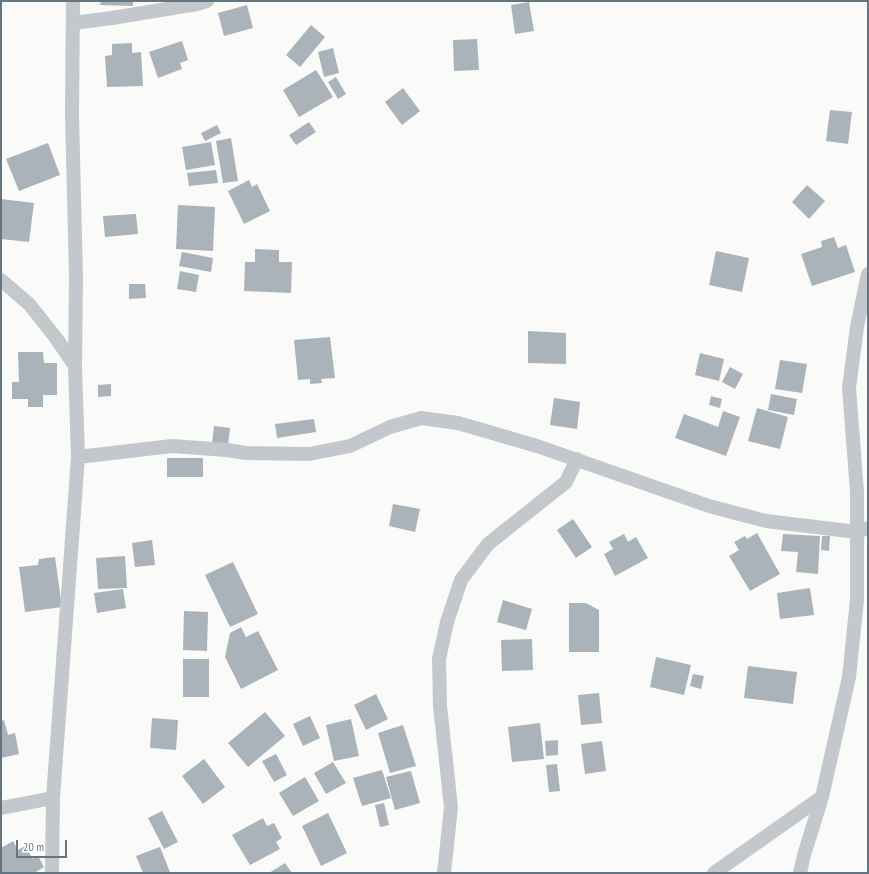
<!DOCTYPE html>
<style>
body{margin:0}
#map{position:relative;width:869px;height:874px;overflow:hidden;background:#fafaf8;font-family:"PT Sans Narrow",sans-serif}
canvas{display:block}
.frame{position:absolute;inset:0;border:2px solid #657683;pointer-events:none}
.scale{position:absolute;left:16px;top:840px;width:51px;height:18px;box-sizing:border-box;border:2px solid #657683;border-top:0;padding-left:5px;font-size:12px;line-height:14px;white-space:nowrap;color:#657683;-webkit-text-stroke:3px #fff;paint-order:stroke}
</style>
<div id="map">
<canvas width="869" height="874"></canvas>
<div class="frame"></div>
<div class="scale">20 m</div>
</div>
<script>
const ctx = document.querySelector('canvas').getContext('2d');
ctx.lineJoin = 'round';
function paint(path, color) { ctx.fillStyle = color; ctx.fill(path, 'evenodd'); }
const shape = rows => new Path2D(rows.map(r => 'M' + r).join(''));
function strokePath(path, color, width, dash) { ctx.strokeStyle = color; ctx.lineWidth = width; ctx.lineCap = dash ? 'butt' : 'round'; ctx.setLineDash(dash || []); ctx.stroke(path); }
const building = shape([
 [101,1,133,1,133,6,100,5],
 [529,2,534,31,515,34,511,5],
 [247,5,253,28,224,36,218,13],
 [311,25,325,37,300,67,286,55],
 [477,39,479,70,454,71,453,40],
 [182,41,188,60,180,63,182,69,158,78,149,52],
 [132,43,132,53,141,52,143,86,107,87,105,56,112,55,112,44],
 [333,48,339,73,324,77,318,52],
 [316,70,333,97,299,117,283,90],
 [336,77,346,94,338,99,328,82],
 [403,88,420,111,402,125,385,102],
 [830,110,852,112,848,144,826,141],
 [309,122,316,132,296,145,289,135],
 [217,125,221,133,205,141,201,133],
 [231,138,238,181,223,183,216,141],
 [211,142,215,165,186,170,182,147],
 [48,143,60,175,19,191,6,159],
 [216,170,218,183,189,186,187,173],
 [249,180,252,187,257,184,270,211,244,224,228,191],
 [807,185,825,201,809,219,792,202],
 [1,199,34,203,29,242,1,239],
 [178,205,215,207,213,251,176,249],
 [136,214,138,234,105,237,103,216],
 [834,237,838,248,846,245,855,272,812,286,801,254,822,247,821,241],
 [255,249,279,250,279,262,292,262,291,293,244,291,245,262,255,262],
 [716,251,749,258,742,292,709,285],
 [182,252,213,258,211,272,179,266],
 [180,271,199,275,196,292,177,289],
 [129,284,145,284,146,298,129,299],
 [528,331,566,333,566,364,528,363],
 [330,337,335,378,321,379,322,383,310,384,310,379,298,380,294,340],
 [18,352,43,352,44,363,57,363,57,395,43,395,43,407,28,407,28,399,12,399,12,382,19,382],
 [700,353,724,359,719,381,695,375],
 [780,360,807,364,802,393,775,389],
 [730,367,743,374,735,389,722,382],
 [111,384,111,396,98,397,98,385],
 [771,394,797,399,794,415,768,410],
 [711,396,722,399,720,408,709,405],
 [554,398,580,402,577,429,550,425],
 [757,408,788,417,780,449,748,441],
 [723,411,740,417,726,456,675,438,684,414,718,427],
 [314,419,316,432,277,438,275,424],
 [214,426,230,428,228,445,212,443],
 [167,458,203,458,203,477,167,477],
 [393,504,420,509,415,532,389,526],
 [573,519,592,547,576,558,557,530],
 [757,533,780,574,750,591,729,556,739,550,734,542,745,536,747,539],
 [624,534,628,542,636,537,648,558,615,576,604,554,613,549,609,542],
 [783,534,820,536,818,574,796,572,798,552,781,551],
 [822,536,830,536,829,551,821,550],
 [152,540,155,565,135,567,132,543],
 [125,556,127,588,98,589,96,558],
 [55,557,62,607,25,612,19,567,38,565,39,559],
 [233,562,258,614,230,627,205,575],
 [810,588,814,615,780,619,777,593],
 [123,589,126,608,97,613,94,593],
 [503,600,532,609,526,630,497,622],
 [569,603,586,603,599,610,599,652,569,652],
 [184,611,208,612,207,651,183,650],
 [241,627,246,637,258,631,278,670,241,689,225,657,230,633],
 [532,639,533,670,502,671,501,640],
 [656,657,691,665,684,695,650,687],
 [183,659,209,659,209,697,183,697],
 [748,666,797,672,793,704,744,698],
 [693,674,704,676,701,689,690,686],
 [599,693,602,723,581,725,578,695],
 [376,694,388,719,366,730,354,705],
 [265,712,285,736,248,767,228,743],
 [310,716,320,738,303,746,293,724],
 [152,718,178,720,176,750,150,748],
 [351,719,359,756,334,761,326,725],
 [4,720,8,735,15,733,19,754,1,758,1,721],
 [540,723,544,759,512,762,508,727],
 [403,725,416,766,390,773,378,733],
 [558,740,558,755,546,756,545,741],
 [602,741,606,771,585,774,581,744],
 [276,754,287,775,274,782,262,761],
 [204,759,225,787,203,804,182,776],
 [333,762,346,783,326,794,314,773],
 [557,764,560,791,549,792,546,765],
 [382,770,391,798,362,806,353,778],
 [411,771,420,803,395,810,386,777],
 [305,777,319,801,293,816,279,793],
 [384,803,389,825,380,827,375,805],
 [162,811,178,842,164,849,148,818],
 [328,813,347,853,321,866,302,826],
 [263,818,267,826,274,823,282,838,276,842,280,849,250,865,232,835],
 [13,841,18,850,25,846,33,859,38,856,44,867,34,873,1,873,1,848],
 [160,847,170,872,143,873,136,856],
 [285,863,292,873,269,873]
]);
const street = shape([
 [73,23,112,18,197,4,207,1],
 [1,280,29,304,56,338,75,366],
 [78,457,172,446,227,450,246,453,309,454,350,446,390,427,421,418,458,423,537,446,709,506,766,521,857,532,868,528],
 [1,808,53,798],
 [52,873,53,798,78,457,75,366,76,278,72,113,73,1],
 [444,873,451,807,440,706,439,659,447,622,461,580,488,544,566,482,577,459],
 [714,873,822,797],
 [800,873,804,855,822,797,849,677,857,600,857,492,849,388,857,327,868,274]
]);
paint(building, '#aab3b9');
strokePath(street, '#c3c8cc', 14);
</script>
